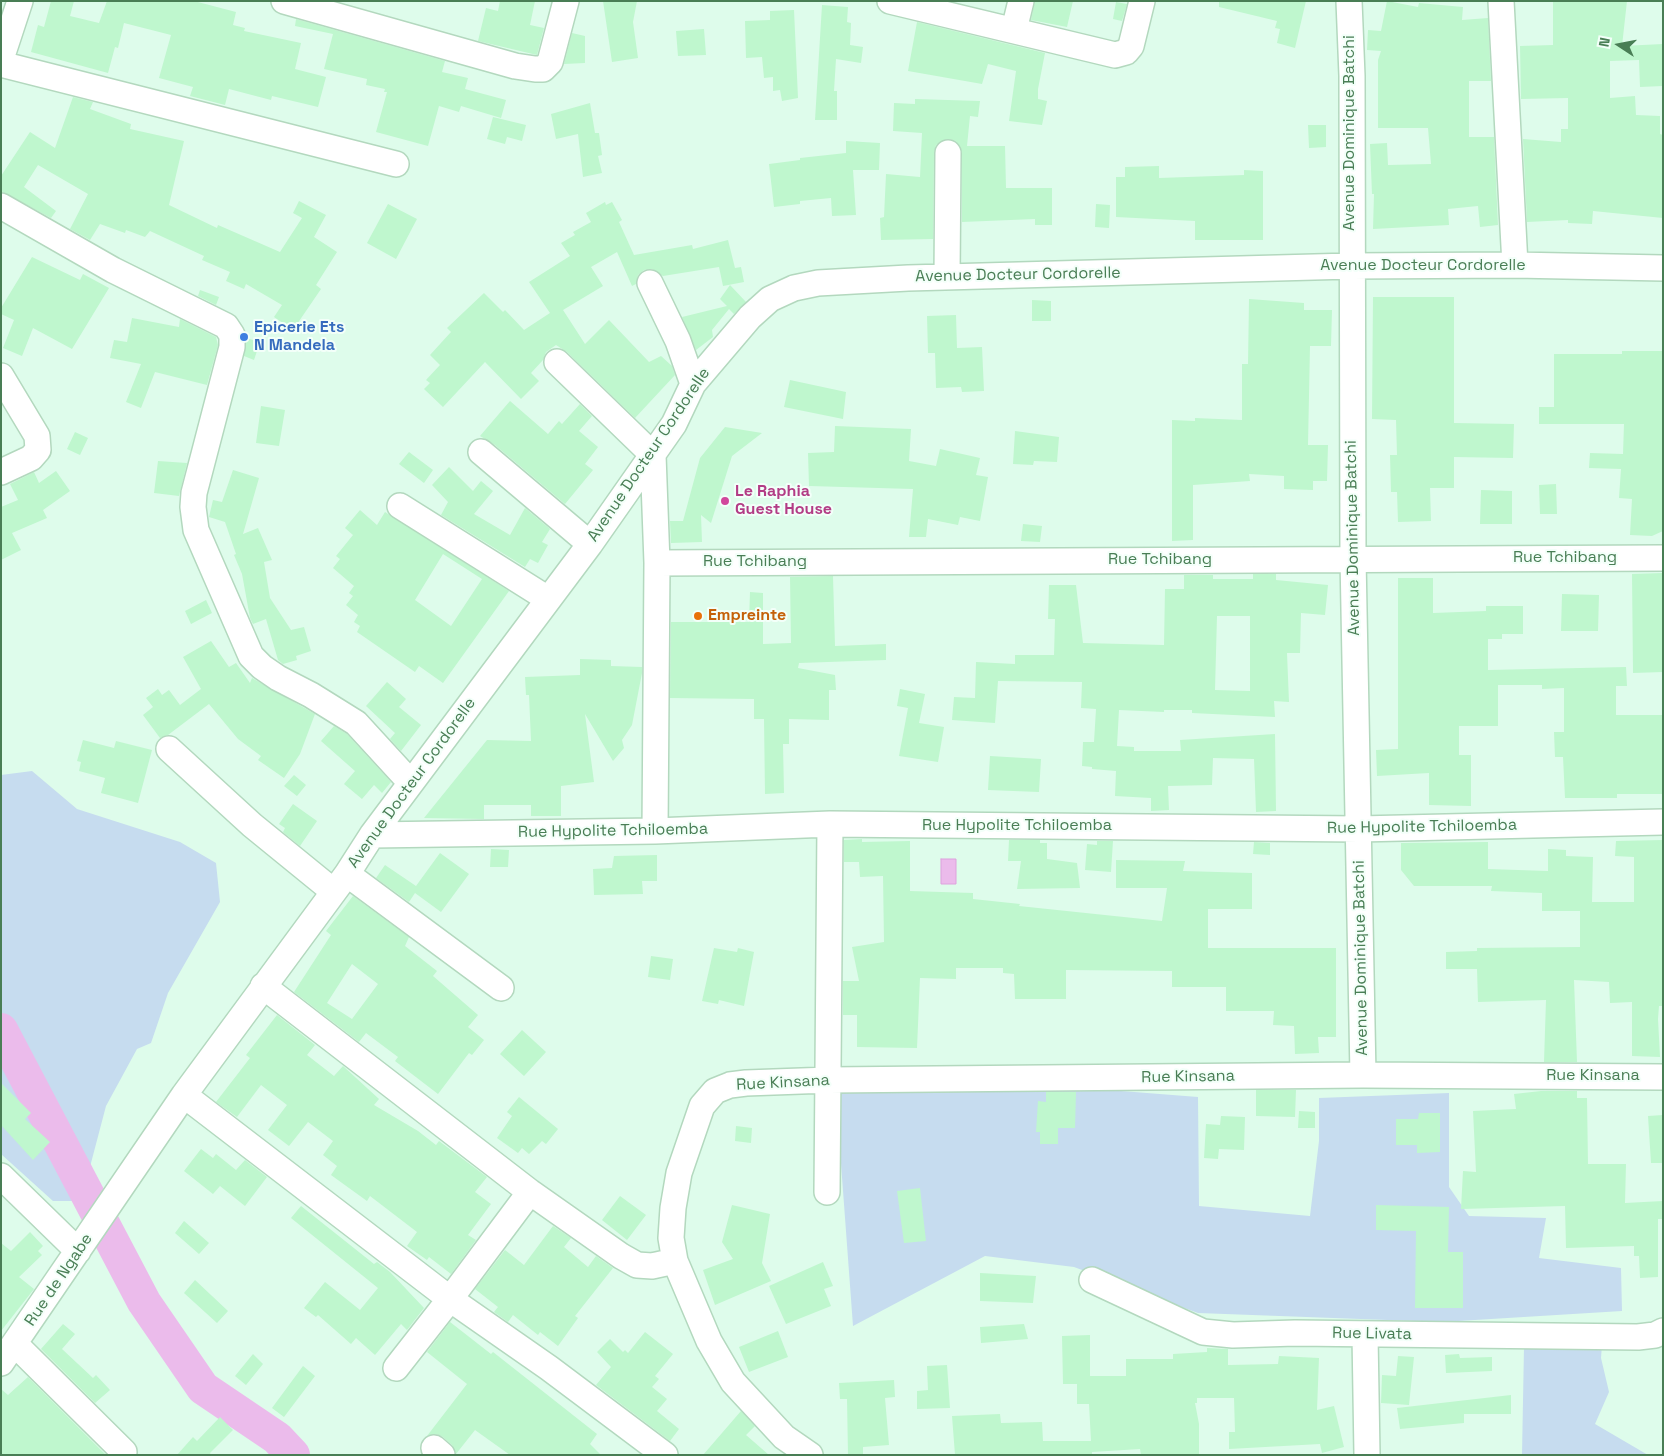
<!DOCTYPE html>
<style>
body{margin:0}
#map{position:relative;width:1664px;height:1456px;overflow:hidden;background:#eafef4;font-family:"Space Grotesk",sans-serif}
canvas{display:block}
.frame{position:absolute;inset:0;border:2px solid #497e55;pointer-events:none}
.north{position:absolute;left:1594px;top:20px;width:50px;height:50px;-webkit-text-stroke:4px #f3fff9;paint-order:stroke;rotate:281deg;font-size:14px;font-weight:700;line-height:20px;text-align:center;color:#497e55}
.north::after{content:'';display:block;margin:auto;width:18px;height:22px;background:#497e55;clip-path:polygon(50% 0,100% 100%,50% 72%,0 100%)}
</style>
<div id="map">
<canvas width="1664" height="1456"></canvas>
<div class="frame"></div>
<div class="north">N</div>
</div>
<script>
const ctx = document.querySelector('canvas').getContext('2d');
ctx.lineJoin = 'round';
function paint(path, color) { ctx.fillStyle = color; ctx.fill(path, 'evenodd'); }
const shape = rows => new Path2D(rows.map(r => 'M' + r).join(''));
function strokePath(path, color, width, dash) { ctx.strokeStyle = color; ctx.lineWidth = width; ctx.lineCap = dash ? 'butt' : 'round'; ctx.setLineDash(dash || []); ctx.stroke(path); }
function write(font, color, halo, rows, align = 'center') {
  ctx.font = font + ' "Space Grotesk",sans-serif'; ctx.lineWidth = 4; ctx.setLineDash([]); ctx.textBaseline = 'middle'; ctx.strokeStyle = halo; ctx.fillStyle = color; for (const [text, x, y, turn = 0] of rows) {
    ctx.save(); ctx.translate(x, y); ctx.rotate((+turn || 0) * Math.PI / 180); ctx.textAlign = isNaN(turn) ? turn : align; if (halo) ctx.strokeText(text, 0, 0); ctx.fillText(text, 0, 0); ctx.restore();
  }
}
const residential = shape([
 [1,1,1663,1,1663,1455,1,1455]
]);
const green = shape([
 [32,771,77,809,180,842,216,863,220,902,168,993,151,1043,137,1049,106,1106,81,1201,53,1201,1,1154,1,775],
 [1019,1083,1198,1097,1199,1206,1310,1216,1319,1141,1319,1098,1449,1093,1449,1187,1469,1216,1546,1218,1539,1258,1621,1268,1622,1311,1442,1322,1198,1313,1074,1267,985,1256,853,1326,838,1123,832,1086],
 [1602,1345,1601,1358,1609,1392,1595,1424,1648,1455,1522,1455,1524,1347]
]);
const water = shape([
 [941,859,956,859,956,884,941,884,941,859]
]);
const river = shape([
 [1,1030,144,1302,203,1388,277,1438,293,1455]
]);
const building = shape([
 [51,1,74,1,70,16,99,23,107,1,194,1,236,12,233,25,245,28,244,31,301,43,295,69,326,77,318,107,272,96,271,100,229,89,225,105,190,96,193,87,159,78,171,35,124,23,118,48,115,47,108,73,31,52,38,25,44,27],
 [500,1,535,1,530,25,544,28,537,55,478,41,486,8,498,11],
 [603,1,637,1,633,22,638,58,612,62],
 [1035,1,1073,1,1067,27,1031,20],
 [1219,1,1306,1,1295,48,1277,43,1280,29,1275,28,1277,21,1219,7],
 [1387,1,1418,7,1419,3,1463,7,1462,20,1488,18,1491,81,1469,81,1469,137,1494,137,1498,225,1480,227,1478,206,1448,209,1449,225,1373,229,1374,194,1372,194,1370,144,1387,143,1388,165,1431,164,1428,128,1378,128,1378,60,1381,51,1367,50,1368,30,1381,31],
 [1553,1,1627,1,1622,46,1663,44,1663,86,1640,87,1639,60,1610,61,1610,98,1635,96,1636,115,1660,116,1660,134,1663,135,1663,218,1593,211,1592,224,1568,223,1568,220,1527,222,1523,139,1561,142,1561,129,1568,129,1568,98,1521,99,1520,46,1553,45],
 [1116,2,1127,4,1122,21,1113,19],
 [822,5,848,7,847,22,851,23,850,45,863,47,861,63,836,59,834,91,837,91,837,120,815,120],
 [794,10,798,98,782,101,780,90,773,91,773,77,764,78,762,57,746,58,745,21,770,20,770,11],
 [296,19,445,61,442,72,468,78,465,89,506,100,501,118,461,106,459,112,439,106,428,146,376,132,387,92,384,92,385,89,366,85,367,79,324,69,333,34,295,26],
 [917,22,1045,53,1038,89,1038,99,1047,101,1042,125,1009,121,1016,71,988,64,982,84,908,71],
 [704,29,706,55,678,56,676,31],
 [572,33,585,36,585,63,564,64],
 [73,97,93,102,90,109,131,124,130,129,184,141,169,205,217,228,218,225,280,252,302,218,293,213,299,201,326,215,314,237,337,252,316,285,321,289,293,330,274,317,282,305,246,284,244,289,226,281,230,272,202,260,204,256,150,231,145,237,126,230,125,233,100,224,90,240,70,229,88,194,38,165,24,187,56,211,51,218,1,191,1,176,30,132,55,148],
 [915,99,980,101,978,117,970,116,967,146,1005,146,1006,188,1052,188,1052,225,1035,225,1035,219,962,222,962,153,956,141,948,139,936,145,934,152,933,239,881,240,880,218,884,217,886,174,920,177,922,133,893,131,894,103,915,104],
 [590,103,595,133,599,133,602,155,598,156,602,173,583,177,578,134,556,139,551,114],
 [493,117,526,125,522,141,507,137,505,144,487,139],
 [1308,125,1326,125,1326,147,1309,148],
 [846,141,880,143,879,170,853,170,856,215,832,216,831,198,800,201,800,204,774,207,769,164,800,160,800,158,846,153],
 [1159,166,1159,178,1244,175,1244,170,1263,171,1263,240,1195,240,1195,221,1116,217,1116,177,1125,177,1125,167],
 [605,202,606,205,612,202,622,220,619,222,634,255,692,245,693,249,728,240,735,268,741,267,744,282,723,286,719,267,663,276,652,269,644,270,638,275,636,284,632,286,617,252,591,267,603,286,563,310,585,344,609,320,649,362,661,356,672,366,675,375,635,418,567,352,556,345,546,352,543,360,531,373,539,381,521,399,485,362,443,407,424,389,430,383,426,380,440,365,430,355,451,332,447,328,484,293,503,312,505,310,524,330,550,313,529,282,570,256,561,243,575,235,573,232,591,222,586,213],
 [388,204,417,219,396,259,367,243],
 [1096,204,1110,205,1109,228,1095,227],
 [32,257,80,280,83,274,109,288,72,349,33,328,22,356,3,348,14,320,1,314,1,308],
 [730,285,746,302,734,314,729,309,712,330,713,337,696,350,682,317,727,306,720,299],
 [200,290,219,297,216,305,198,296],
 [1373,297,1454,297,1454,423,1514,424,1513,458,1454,457,1454,488,1430,488,1431,521,1398,522,1397,492,1391,492,1390,455,1397,455,1396,420,1372,419],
 [1249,299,1304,303,1304,310,1332,310,1331,346,1310,346,1308,445,1328,445,1327,481,1313,481,1313,490,1284,489,1284,476,1249,474,1250,481,1193,485,1193,540,1172,541,1172,420,1195,421,1195,418,1242,420,1242,364,1248,364],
 [1032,300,1051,301,1051,321,1032,321],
 [956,315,957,348,982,347,984,391,962,392,961,387,936,388,935,353,928,353,927,316],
 [132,318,179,327,180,319,216,337,218,345,207,385,155,372,141,408,126,402,141,364,110,358,114,340,127,342],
 [246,338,260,342,254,360,244,356],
 [1622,351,1663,351,1663,531,1652,536,1630,535,1632,499,1619,498,1621,469,1589,468,1590,453,1623,454,1624,424,1539,424,1539,407,1554,407,1554,354,1622,354],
 [790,380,846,392,843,419,784,407],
 [510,401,548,434,559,421,562,424,580,404,592,416,579,431,598,447,585,464,593,470,565,504,495,445,480,436],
 [261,406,285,410,279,446,256,443],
 [835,426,911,429,909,461,936,466,940,449,980,458,976,475,988,477,980,521,960,517,958,525,928,519,926,537,909,537,913,489,809,486,808,453,834,452],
 [725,427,762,433,732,456,711,523,701,515,702,542,671,543,670,521,683,521,700,458],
 [1015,431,1059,437,1057,462,1034,461,1033,465,1013,464],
 [75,432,88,438,80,455,67,449],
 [409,452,433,470,424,483,399,464],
 [158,461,187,463,179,496,154,493],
 [449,467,473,491,481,481,493,491,474,514,510,535,525,508,550,529,542,542,548,545,538,563,530,559,525,567,441,515,448,502,432,485],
 [233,470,259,478,243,534,258,528,272,560,264,562,270,598,291,630,304,627,311,651,296,656,297,660,283,664,278,660,266,619,253,624,250,618,242,574,234,555,236,554,225,522,209,517,213,500,222,502],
 [56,471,70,491,43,510,47,518,12,533,21,550,1,560,1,507,18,500,10,484,34,472,39,483],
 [1556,484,1557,514,1540,514,1539,485],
 [1481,490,1512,491,1512,524,1480,524],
 [360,510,377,525,385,512,509,591,443,683,419,666,415,672,357,632,360,626,354,622,358,615,346,605,353,596,349,593,354,586,333,568,340,559,336,556,353,535,345,528],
 [443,554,482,579,451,626,415,600],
 [1023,524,1042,526,1040,542,1021,541],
 [1663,573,1663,672,1633,673,1632,574],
 [1253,574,1276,574,1276,580,1328,585,1325,615,1301,613,1300,653,1287,653,1289,702,1274,701,1275,717,1192,713,1192,710,1164,710,1164,712,1119,710,1117,746,1134,747,1134,751,1181,751,1180,740,1275,734,1276,811,1256,812,1254,759,1213,758,1212,785,1168,786,1169,810,1151,811,1151,798,1115,796,1116,771,1092,769,1092,767,1082,766,1083,742,1094,742,1096,709,1081,708,1082,682,998,681,995,723,952,720,954,697,975,698,976,662,1015,664,1015,655,1054,655,1055,619,1048,619,1049,585,1076,585,1083,643,1164,645,1165,589,1184,589,1184,575,1213,575,1213,579,1253,579],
 [1217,616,1250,616,1250,691,1215,690],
 [833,576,835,646,886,644,886,660,799,663,798,668,835,675,836,690,829,690,829,720,789,719,789,744,783,744,784,793,765,794,764,719,754,719,754,699,670,698,671,622,749,622,750,592,763,593,763,644,791,643,790,577],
 [1398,578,1433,578,1433,613,1486,611,1486,606,1523,606,1523,634,1502,634,1502,639,1488,639,1488,670,1626,667,1627,686,1616,686,1616,715,1663,715,1663,794,1617,794,1617,798,1565,798,1563,757,1555,757,1554,732,1564,732,1564,688,1542,689,1542,685,1498,685,1498,726,1459,726,1459,755,1471,755,1471,806,1429,805,1429,773,1377,776,1376,750,1398,749],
 [1562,594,1599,595,1598,631,1561,631],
 [206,600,212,613,191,624,185,611],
 [211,641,229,667,236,663,250,683,252,678,315,714,300,754,284,778,258,760,261,756,238,739,209,704,168,735,160,738,143,715,153,707,146,698,158,689,162,695,169,690,180,705,201,689,183,657],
 [580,659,611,660,611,666,642,667,642,673,632,725,622,740,624,748,613,761,585,714,594,782,561,786,561,816,531,816,531,805,484,805,484,819,424,818,487,740,531,741,529,695,526,695,525,677,580,675],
 [387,682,406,699,399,707,421,725,401,751,390,739,395,733,366,706],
 [900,689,925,694,919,723,944,727,938,762,899,756,908,708,897,706],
 [334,726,347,734,391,782,382,793,374,785,362,799,344,784,355,771,321,741],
 [83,740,114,748,116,741,152,750,138,803,101,793,105,778,79,771,81,762,77,761],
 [990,756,1041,759,1039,792,988,790],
 [294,775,306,785,297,796,284,786],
 [293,804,317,821,300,846,283,832,285,828,279,824],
 [862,839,862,842,910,841,910,891,973,893,973,899,1020,904,1019,906,1162,921,1167,888,1116,888,1116,860,1185,861,1183,871,1252,873,1252,909,1208,909,1208,948,1336,948,1336,1037,1318,1037,1319,1053,1295,1054,1294,1026,1273,1025,1274,1011,1226,1011,1226,987,1172,987,1172,971,1066,970,1066,999,1015,999,1014,974,1003,973,1003,968,956,968,956,979,920,978,917,1048,857,1047,857,1015,843,1015,843,981,859,981,852,947,884,942,883,876,860,877,859,862,844,862,844,840],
 [1009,840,1040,840,1040,843,1047,843,1047,859,1077,863,1080,888,1017,889,1021,861,1008,861],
 [1663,840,1663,1006,1659,1006,1658,1019,1660,1057,1632,1056,1632,1002,1610,1003,1609,982,1574,980,1577,1062,1544,1062,1546,1000,1478,1002,1477,969,1446,969,1446,952,1477,951,1477,948,1580,947,1580,911,1542,911,1542,893,1491,891,1492,886,1414,886,1401,870,1401,843,1488,842,1488,869,1548,871,1548,849,1566,850,1566,856,1593,857,1592,902,1634,902,1634,857,1615,856,1616,841],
 [1097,841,1113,841,1111,872,1085,870,1087,844,1097,845],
 [1254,842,1270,843,1270,855,1253,854],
 [491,849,509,850,508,867,490,867],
 [440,853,469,874,441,912,415,893,409,902,376,878,385,865,416,886],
 [657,855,657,881,642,881,643,894,594,895,593,869,612,868,614,856],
 [353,896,409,937,405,946,437,971,433,976,478,1015,468,1027,484,1040,472,1055,469,1053,438,1094,395,1061,398,1057,366,1033,359,1042,294,992,331,935,326,931],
 [352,964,378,984,352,1019,327,1003],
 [714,948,737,952,738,948,754,952,744,1006,719,1000,718,1004,702,1001],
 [651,956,673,959,670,980,648,977],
 [277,1015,315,1045,307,1055,334,1076,343,1066,379,1099,374,1105,418,1131,436,1145,439,1141,487,1177,475,1192,491,1204,468,1235,476,1240,451,1274,429,1257,427,1260,407,1246,417,1232,370,1196,367,1201,331,1175,337,1166,323,1155,333,1141,308,1122,289,1146,268,1130,287,1105,261,1085,237,1117,216,1102,250,1058,246,1055],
 [522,1030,546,1052,524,1076,500,1054],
 [1,1083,31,1113,25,1119,50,1142,33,1160,1,1125],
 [1256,1090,1296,1090,1295,1117,1256,1116],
 [1541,1091,1577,1091,1577,1098,1587,1098,1588,1164,1626,1164,1625,1203,1663,1201,1663,1219,1658,1219,1658,1277,1640,1278,1639,1256,1634,1256,1634,1246,1566,1248,1565,1206,1461,1209,1463,1171,1476,1172,1473,1111,1516,1109,1514,1094],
 [1046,1092,1076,1092,1075,1128,1058,1128,1058,1144,1040,1144,1040,1132,1036,1132,1038,1101,1046,1102],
 [519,1097,558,1129,546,1144,542,1141,529,1154,522,1148,518,1153,497,1138,512,1116,507,1112],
 [1299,1111,1315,1112,1315,1128,1298,1128],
 [1419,1113,1440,1113,1440,1152,1417,1153,1417,1145,1396,1145,1396,1119,1418,1119],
 [1663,1115,1663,1163,1651,1163,1648,1116],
 [1221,1116,1245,1117,1244,1150,1219,1149,1218,1159,1204,1158,1206,1124,1220,1125],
 [736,1126,752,1128,751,1143,735,1141],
 [201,1149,213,1158,216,1154,236,1170,245,1160,267,1177,245,1206,220,1186,213,1194,184,1171],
 [920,1188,926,1241,904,1243,897,1191],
 [620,1196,646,1215,627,1240,602,1220],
 [732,1205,770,1214,762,1263,771,1281,715,1305,703,1270,733,1259,722,1242],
 [1376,1205,1449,1207,1448,1252,1463,1252,1463,1308,1415,1308,1416,1231,1376,1230],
 [301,1206,374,1264,377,1262,390,1272,424,1308,407,1330,401,1324,375,1355,356,1338,351,1344,318,1315,316,1317,304,1308,325,1282,360,1310,378,1288,291,1218],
 [184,1221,209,1243,199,1254,175,1233],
 [553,1226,571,1238,564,1247,588,1267,596,1256,613,1268,575,1316,578,1318,558,1346,540,1332,538,1335,513,1315,508,1322,494,1312,498,1307,475,1289,505,1250,524,1265],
 [30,1232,43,1246,38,1251,42,1255,19,1277,34,1289,1,1331,1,1243,11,1251],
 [823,1262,833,1286,824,1289,831,1306,786,1324,769,1286],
 [980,1273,1036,1276,1033,1303,980,1301],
 [195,1280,228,1311,217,1323,184,1293],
 [450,1322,491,1354,493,1352,597,1434,590,1444,601,1455,510,1455,475,1430,456,1454,452,1445,443,1437,436,1434,427,1436,467,1384,427,1352],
 [63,1324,75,1334,62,1349,93,1378,96,1375,110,1390,95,1403,41,1349],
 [1024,1324,1028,1339,981,1343,980,1327],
 [778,1331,788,1357,749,1372,739,1347],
 [645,1332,673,1354,655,1376,659,1379,652,1387,667,1399,657,1411,679,1429,670,1441,596,1385,611,1367,597,1352,610,1339,623,1352,625,1350,628,1353],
 [1090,1335,1090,1376,1126,1376,1126,1359,1173,1359,1173,1354,1207,1352,1207,1348,1228,1349,1228,1365,1278,1364,1279,1356,1319,1358,1317,1410,1334,1406,1344,1447,1322,1453,1320,1444,1229,1449,1229,1432,1235,1432,1234,1398,1197,1398,1197,1403,1195,1403,1199,1424,1199,1455,1141,1455,1140,1449,1092,1452,1092,1455,955,1455,952,1416,1000,1414,1001,1423,1042,1422,1043,1441,1091,1441,1089,1404,1077,1404,1077,1384,1063,1384,1062,1336],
 [253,1354,263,1364,246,1385,235,1376],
 [1459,1354,1460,1358,1492,1357,1492,1371,1446,1373,1445,1355],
 [1398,1356,1414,1357,1409,1405,1381,1403,1382,1375,1396,1376],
 [947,1365,950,1408,917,1409,917,1391,928,1390,927,1366],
 [303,1366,315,1376,284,1417,272,1408],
 [28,1377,106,1455,1,1455,1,1389,8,1395],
 [894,1380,895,1397,885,1398,889,1445,863,1447,863,1455,848,1455,847,1399,840,1399,839,1383],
 [1511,1395,1511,1414,1464,1414,1464,1423,1400,1429,1397,1408],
 [741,1411,755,1426,746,1435,769,1455,703,1455],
 [220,1417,233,1430,210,1453,211,1455,177,1455,193,1437,197,1441]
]);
const minor = shape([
 [284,1,515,66,535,69,543,69,550,62,566,1],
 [890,1,1115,55,1126,52,1131,46,1142,1],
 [1349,1,1352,76,1353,558,1363,1075],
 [1501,1,1515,265],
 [1014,30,1021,1],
 [1,59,20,1],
 [1,64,396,164],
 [1,206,113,270,226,326,232,335,232,347,194,493,193,507,196,530,251,656,262,667,278,678,311,695,356,723,411,783],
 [947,277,948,153],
 [650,283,678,341,693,384],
 [557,362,653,455,657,563,655,831],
 [1,376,37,436,38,450,31,458,1,472],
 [481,452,590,544],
 [400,506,548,599],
 [657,563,1663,558],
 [169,749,252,825,333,891],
 [372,835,655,831,830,824,1359,829,1663,822],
 [347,874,501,988],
 [263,986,530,1192,621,1256,637,1265,652,1266,675,1261],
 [184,1095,450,1299,549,1368,665,1455],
 [1,1176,78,1251],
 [827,1192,830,824],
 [1092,1280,1203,1332,1233,1335,1295,1333,1638,1337,1655,1335,1663,1331],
 [1365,1335,1367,1455],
 [15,1344,124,1452],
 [1,1363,184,1095,347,874,372,835,590,544,674,424,693,384,750,317,770,299,794,288,818,283,908,278,1351,266,1515,265,1663,268],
 [396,1368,450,1299,530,1192],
 [434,1448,442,1455],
 [810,1455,784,1437,733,1382,709,1341,675,1261,671,1238,673,1208,679,1173,702,1106,715,1091,730,1085,746,1083,829,1080,1363,1075,1663,1077]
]);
const markers = [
 [244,337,5,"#3f7fe0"],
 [725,501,5,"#d1479c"],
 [698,616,5,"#e8710a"]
];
const streetNames = [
 ["Avenue Dominique Batchi",1350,133,-90],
 ["Avenue Docteur Cordorelle",1423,266],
 ["Avenue Docteur Cordorelle",1018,275,-1],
 ["Avenue Docteur Cordorelle",649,455,-56],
 ["Avenue Dominique Batchi",1353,538,-91],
 ["Rue Tchibang",1565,558],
 ["Rue Tchibang",1160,560],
 ["Rue Tchibang",755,562],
 ["Avenue Docteur Cordorelle",412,783,-54],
 ["Rue Hypolite Tchiloemba",1017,826],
 ["Rue Hypolite Tchiloemba",1422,827,-1],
 ["Rue Hypolite Tchiloemba",613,831,-1],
 ["Avenue Dominique Batchi",1361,958,-91],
 ["Rue Kinsana",1593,1076],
 ["Rue Kinsana",1188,1077,-1],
 ["Rue Kinsana",783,1083,-3],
 ["Rue de Ngabe",59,1280,-56],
 ["Rue Livata",1372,1334,1]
];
const shopNames = [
 ["Epicerie Ets",254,328],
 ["N Mandela",254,346]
];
const hotelNames = [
 ["Le Raphia",735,492],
 ["Guest House",735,510]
];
const foodNames = [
 ["Empreinte",708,616]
];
paint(residential, '#defceb');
paint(green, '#c6dcef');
paint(water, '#ebbbeb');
strokePath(water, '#dea1dd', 1);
strokePath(river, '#ebbbeb', 34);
paint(building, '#bff7ce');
strokePath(minor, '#b3d8be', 28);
strokePath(minor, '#fff', 25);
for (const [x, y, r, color] of markers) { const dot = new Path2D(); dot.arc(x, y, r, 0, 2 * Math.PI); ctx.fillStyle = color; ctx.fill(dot); strokePath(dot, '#f3fff9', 2); }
write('16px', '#497e55', '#f3fff9', streetNames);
write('bold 16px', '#366cbe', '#f3fff9', shopNames, 'left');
write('bold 16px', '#b23c85', '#f3fff9', hotelNames, 'left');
write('bold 16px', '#c56008', '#f3fff9', foodNames, 'left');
</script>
